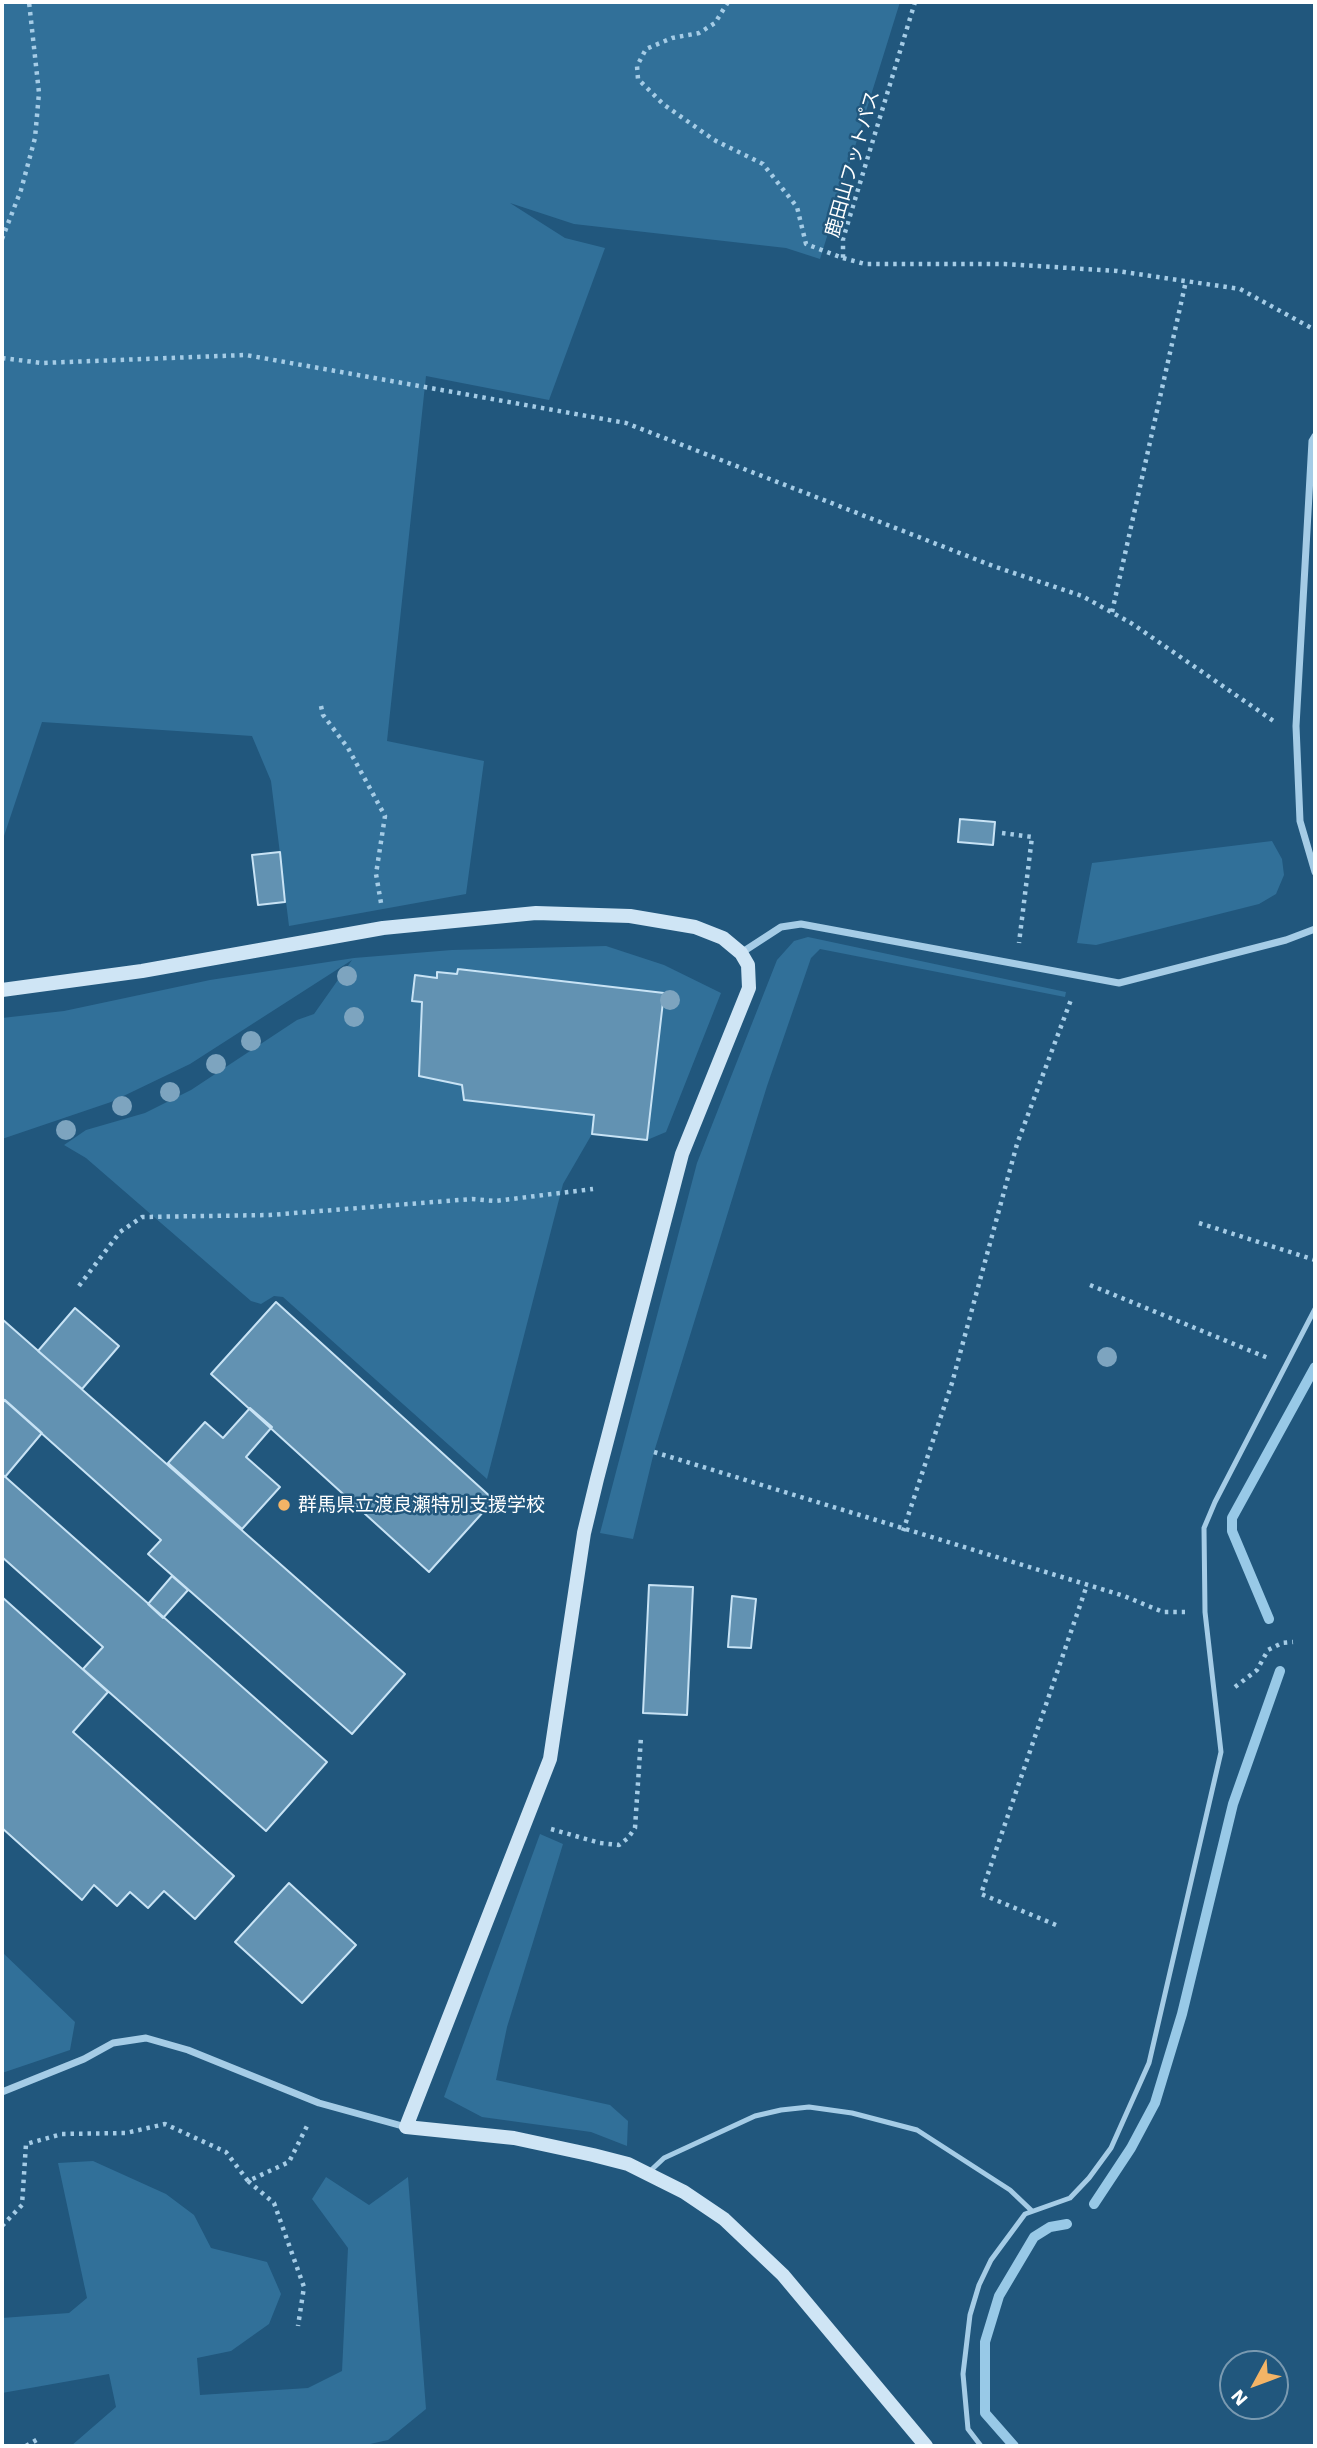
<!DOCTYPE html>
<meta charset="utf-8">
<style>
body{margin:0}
#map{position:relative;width:1317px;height:2448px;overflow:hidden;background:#21577d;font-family:"Work Sans",sans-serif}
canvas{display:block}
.frame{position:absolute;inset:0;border:4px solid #fff;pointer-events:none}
.north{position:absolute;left:1219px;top:2350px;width:70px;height:70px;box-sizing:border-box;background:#21577d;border:2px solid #7a9ab1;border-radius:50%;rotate:229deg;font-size:19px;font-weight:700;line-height:28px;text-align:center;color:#fff}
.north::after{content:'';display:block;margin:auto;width:24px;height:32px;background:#f3b466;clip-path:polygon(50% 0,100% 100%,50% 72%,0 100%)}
</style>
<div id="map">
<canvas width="1317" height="2448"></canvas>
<div class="frame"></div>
<div class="north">N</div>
</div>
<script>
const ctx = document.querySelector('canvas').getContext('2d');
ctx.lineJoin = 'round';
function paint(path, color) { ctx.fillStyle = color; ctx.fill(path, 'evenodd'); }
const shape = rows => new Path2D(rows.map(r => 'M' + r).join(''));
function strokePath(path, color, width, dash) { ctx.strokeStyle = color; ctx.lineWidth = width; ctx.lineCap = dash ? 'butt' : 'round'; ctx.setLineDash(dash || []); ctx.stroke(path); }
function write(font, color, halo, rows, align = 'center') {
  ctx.font = font + ' "Work Sans","Noto Sans JP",sans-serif'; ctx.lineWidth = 5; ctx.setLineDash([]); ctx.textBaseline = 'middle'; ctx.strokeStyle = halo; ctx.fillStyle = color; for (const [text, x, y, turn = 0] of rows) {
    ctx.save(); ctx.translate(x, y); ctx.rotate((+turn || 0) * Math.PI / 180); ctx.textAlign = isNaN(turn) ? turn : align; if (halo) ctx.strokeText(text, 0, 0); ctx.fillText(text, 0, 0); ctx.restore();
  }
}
const green = shape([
 [2,2,900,2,820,259,786,248,574,224,510,203,565,238,605,248,549,400,426,376,387,741,484,761,466,894,289,926,271,781,252,736,42,722,2,842],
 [1272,841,1282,859,1284,875,1276,894,1259,904,1096,945,1077,943,1092,863],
 [808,937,1066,992,1065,997,820,949,811,958,767,1086,654,1452,633,1539,600,1533,697,1163,777,960,794,941],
 [606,946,664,965,721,993,666,1132,647,1140,663,993,459,969,457,974,438,972,437,978,412,1001,422,1002,462,1085,464,1100,594,1115,592,1134,563,1184,487,1479,283,1297,274,1296,261,1304,251,1301,86,1158,64,1145,86,1130,145,1113,191,1090,297,1020,314,1014,352,960,190,1064,111,1102,2,1139,2,1018,64,1011,210,980,354,958,452,950],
 [540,1834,563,1844,507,2027,496,2080,610,2105,628,2121,627,2146,591,2132,482,2117,444,2097],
 [2,1952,75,2022,70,2050,2,2073],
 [93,2161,166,2194,194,2215,211,2248,267,2262,281,2294,269,2324,231,2351,197,2358,200,2395,308,2388,342,2371,348,2248,312,2199,326,2177,369,2205,408,2177,426,2409,388,2440,361,2446,71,2446,116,2407,109,2374,2,2393,2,2318,69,2313,87,2298,58,2163]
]);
const stream = shape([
 [1269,1619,1232,1531,1232,1518,1315,1367],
 [1094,2204,1131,2148,1155,2103,1182,2014,1233,1804,1280,1671],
 [1014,2446,985,2413,985,2342,999,2296,1034,2237,1050,2227,1067,2224]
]);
const building = shape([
 [960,819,995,822,993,845,958,842,960,819],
 [280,852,285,902,258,905,252,855,280,852],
 [458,969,664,993,647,1140,592,1134,594,1115,464,1100,462,1085,419,1076,422,1002,412,1001,415,975,437,978,437,972,457,974,458,969],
 [276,1302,494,1500,429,1572,211,1374,276,1302],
 [75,1308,119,1346,82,1389,38,1351,75,1308],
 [2,1319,405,1674,352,1734,148,1554,161,1540,2,1398,2,1319],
 [5,1400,42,1433,5,1477,2,1474,2,1403,5,1400],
 [250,1408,272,1427,246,1457,280,1487,242,1529,168,1463,205,1422,223,1438,250,1408],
 [2,1474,327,1762,266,1831,83,1669,103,1647,2,1557,2,1474],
 [172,1576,188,1590,163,1618,148,1604,172,1576],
 [649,1585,693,1587,687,1715,643,1713,649,1585],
 [732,1596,756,1599,751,1648,728,1647,732,1596],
 [2,1597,108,1692,73,1732,234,1876,195,1919,164,1891,148,1908,130,1892,117,1906,94,1885,82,1900,2,1828,2,1597],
 [289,1883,356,1945,302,2003,235,1942,289,1883]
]);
const path = shape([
 [728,2,715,23,699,33,672,38,646,49,637,66,638,79,663,104,714,140,763,164,797,207,806,244,843,258,843,239,915,2],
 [2,239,21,190,35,138,39,93,29,2],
 [843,258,865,264,1005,264,1117,271,1240,289,1315,330],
 [2,358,42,363,246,355,626,423,993,566,1082,596,1131,623,1275,722],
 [1112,612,1186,281],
 [321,706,323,715,348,748,385,816,376,874,381,903],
 [1002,833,1032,837,1019,943],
 [1199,1223,1315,1260],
 [1090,1285,1268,1358],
 [79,1286,120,1232,142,1217,270,1215,472,1199,495,1201,593,1189],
 [654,1452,1124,1596,1163,1612,1185,1612],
 [903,1531,952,1383,1017,1144,1072,997],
 [1235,1687,1257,1670,1268,1650,1282,1643,1293,1642],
 [551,1829,600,1843,619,1845,628,1838,635,1828,641,1737],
 [1056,1925,981,1894,1087,1585],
 [248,2181,274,2203,304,2287,298,2326],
 [2,2226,22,2205,26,2144,62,2134,126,2133,165,2124,226,2152,248,2181,289,2162,309,2122],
 [26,2446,40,2438]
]);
const lane = shape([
 [648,2173,664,2158,755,2116,781,2110,809,2107,852,2113,917,2130,1010,2190,1032,2211],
 [981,2446,968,2429,963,2374,970,2315,979,2285,991,2260,1025,2214,1070,2198,1089,2178,1111,2148,1149,2063,1221,1752,1205,1612,1204,1528,1215,1502,1315,1309]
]);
const street = shape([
 [1315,436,1312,441,1296,726,1300,821,1315,872],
 [741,953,781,927,801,924,1119,983,1286,940,1315,929],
 [2,2092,84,2059,113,2043,146,2038,188,2050,319,2103,406,2127]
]);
const secondary = shape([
 [2,990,142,971,383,928,536,913,630,916,695,927,723,938,741,953,748,965,749,988,682,1154,597,1479,584,1533,550,1759,406,2127,514,2138,593,2155,628,2164,684,2192,724,2219,783,2275,926,2446]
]);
const trees = [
 [347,976],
 [670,1000],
 [354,1017],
 [251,1041],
 [216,1064],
 [170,1092],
 [122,1106],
 [66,1130],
 [1107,1357]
];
const markers = [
 [284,1505,7,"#f3b466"]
];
const streetNames = [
 ["鹿田山フットパス",853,164,-74]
];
const poiNames = [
 ["群馬県立渡良瀬特別支援学校",298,1505]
];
paint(green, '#317099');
strokePath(stream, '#98c9e7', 10);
paint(building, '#6292b2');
strokePath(building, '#c8e3f5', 2);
strokePath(path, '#a5cce6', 4.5, [3.5, 5]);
strokePath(lane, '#a5cce6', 5);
strokePath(street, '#a5cce6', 7);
strokePath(secondary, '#cfe5f5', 14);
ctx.fillStyle = '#7da4bf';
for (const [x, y] of trees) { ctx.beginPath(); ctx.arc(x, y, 10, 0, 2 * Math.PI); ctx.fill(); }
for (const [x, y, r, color] of markers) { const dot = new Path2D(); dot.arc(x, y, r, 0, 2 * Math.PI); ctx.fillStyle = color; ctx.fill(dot); strokePath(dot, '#21577d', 2.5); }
write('19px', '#fff', '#21577d', streetNames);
write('19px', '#fff', '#21577d', poiNames, 'left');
</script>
